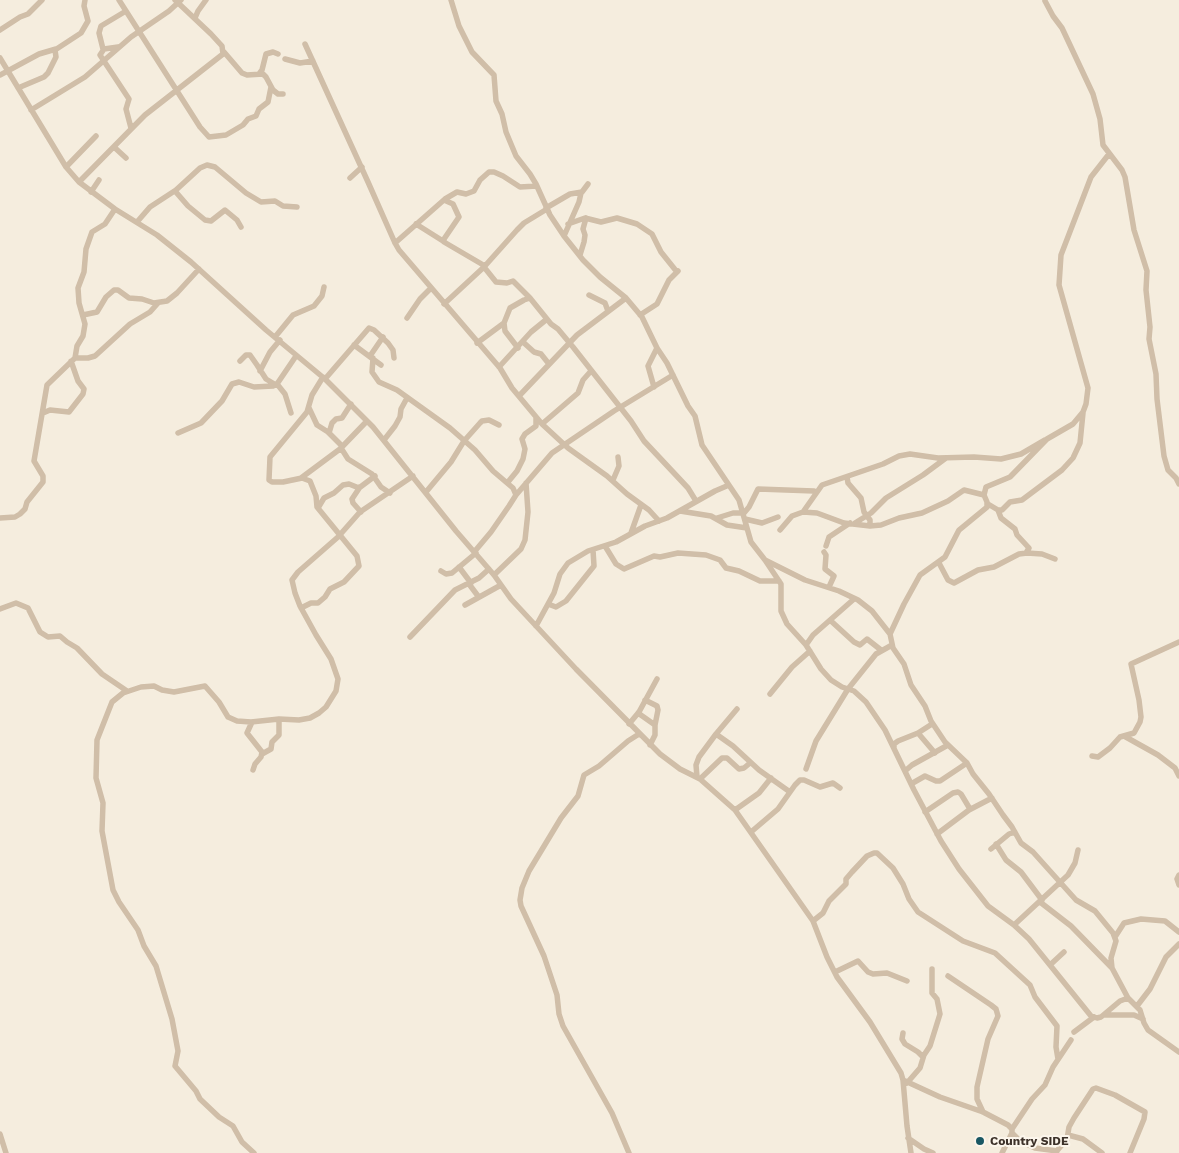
<!DOCTYPE html>
<style>
body{margin:0}
canvas{display:block;background:#f5edde}
</style>
<canvas width="1179" height="1153"></canvas>
<script>
const ctx = document.querySelector('canvas').getContext('2d');
ctx.lineJoin = 'round';
const shape = rows => new Path2D(rows.map(r => 'M' + r).join(''));
function strokePath(path, color, width, dash) { ctx.strokeStyle = color; ctx.lineWidth = width; ctx.lineCap = dash ? 'butt' : 'round'; ctx.setLineDash(dash || []); ctx.stroke(path); }
function write(font, color, halo, rows, align = 'center') {
  ctx.font = font + ' "Work Sans",sans-serif'; ctx.lineWidth = 4; ctx.setLineDash([]); ctx.textBaseline = 'middle'; ctx.strokeStyle = halo; ctx.fillStyle = color; for (const [text, x, y, turn = 0] of rows) {
    ctx.save(); ctx.translate(x, y); ctx.rotate((+turn || 0) * Math.PI / 180); ctx.textAlign = isNaN(turn) ? turn : align; if (halo) ctx.strokeText(text, 0, 0); ctx.fillText(text, 0, 0); ctx.restore();
  }
}
const minor = shape([
 [119,0,200,127,209,137,226,135,243,125,248,119,256,116,259,109,268,102,271,87],
 [451,0,459,26,472,52,494,75,496,101,502,114,506,132,516,156,530,174,536,184,550,215,564,236,583,260,600,277,626,298,642,317,657,348,667,363,688,406,695,416,702,445,739,500,751,542,765,560,781,584,781,611,787,624,806,645,821,669,831,680,842,687,854,691,866,702,885,730,914,790,941,841,959,869,988,906,1014,925,1029,939,1091,1016,1097,1018,1101,1017,1120,1001,1128,998,1140,1010,1144,1023,1148,1030,1179,1052],
 [1045,1,1053,16,1062,28,1093,94,1100,119,1103,145,1122,170,1125,177,1134,230,1147,271,1146,290,1150,327,1149,339,1156,374,1157,399,1164,456,1168,470,1176,478,1179,484],
 [195,18,198,11,206,0],
 [0,30,20,17,28,14,42,0],
 [305,44,368,182,395,243,399,250,500,368,512,388,542,424,568,448,607,476,627,494,649,510,659,521],
 [118,47,104,49,100,55,129,99,126,109,131,128],
 [103,49,99,33,101,26,126,11],
 [224,52,242,73,247,75,263,74,266,77,273,90,278,94,283,94],
 [0,58,66,167,79,182,115,209,157,235,191,262,266,330,325,379,373,427,456,531,494,575,511,599,576,669,660,754,680,769,700,779,735,810,813,921,827,957,837,977,870,1022,901,1073,903,1080,907,1126,911,1153],
 [285,59,300,63,313,61],
 [259,74,262,70,266,54,273,52,278,54],
 [0,75,39,54,56,49],
 [18,88,44,77,48,73,56,57,55,50,81,33,88,21,84,6,85,0],
 [31,110,85,77,131,37,169,11,181,0],
 [114,147,126,158],
 [1109,154,1091,177,1061,255,1059,285,1088,388,1086,404,1083,412,1073,424,1047,439,1010,477,986,487,984,495,987,502,987,507,959,530,945,557,920,575,904,604,890,634,893,648,904,664,911,685,925,706,931,721,945,742,967,763,973,774,989,794,1003,815,1012,827,1021,843,1033,852,1076,900,1095,911,1113,933,1116,941,1111,958,1112,968,1128,998],
 [66,167,96,136],
 [350,178,362,167],
 [79,182,145,115,223,54,222,46,211,34,175,0],
 [175,191,188,206,205,220,211,221,225,210,237,220,241,227],
 [91,192,99,180],
 [444,200,453,204,459,217,444,239,444,242,485,266],
 [546,208,570,194,582,192,588,184],
 [137,222,150,207,176,190,200,168,207,165,215,167,246,193,261,202,275,201,283,206,297,207],
 [416,224,443,241],
 [568,224,585,218,601,222,617,218,637,224,652,234,661,252,677,272],
 [564,236,579,202,581,193],
 [395,243,445,199,457,192,466,194,474,191,480,180,489,172,494,172,503,176,520,187,537,186],
 [580,255,584,242,585,235,583,229,586,218],
 [484,267,496,282,507,283,513,281,530,298,551,324,558,329,573,347,631,421,644,441,688,488,696,501],
 [589,295,605,303,608,311],
 [444,304,484,267,517,230,524,223,547,209],
 [83,315,97,312,106,297,114,290,118,290,129,298,142,299,154,303,167,301,177,293,199,269],
 [640,315,657,304,669,280,678,271],
 [407,318,420,299,431,288],
 [504,323,505,331,518,348],
 [275,337,293,315,314,306,322,296,324,287],
 [523,342,534,352,541,354,549,364],
 [477,343,504,323,510,308,524,300,530,298],
 [354,345,381,365],
 [370,356,383,337],
 [75,358,88,358,95,356,130,324,150,312,158,303],
 [373,358,372,372,379,382,397,390,450,428,475,450,493,471,513,488,516,495,509,506,491,532,475,551],
 [240,361,246,355,250,355,257,365,266,379,276,385],
 [499,367,531,332,547,319],
 [260,371,270,352,280,340],
 [325,379,369,328,374,330,388,343,393,350,394,358],
 [277,384,285,394,291,413],
 [654,387,648,366,657,348],
 [519,396,577,335,626,298],
 [309,408,317,425,328,432,342,446],
 [43,413,50,410,69,412,83,394,84,389,78,381,71,361],
 [542,424,578,393,583,380,591,371],
 [178,433,201,423,222,401,232,384,239,382,254,387,273,386,277,384,296,356],
 [329,433,332,423,336,419,342,418,351,404],
 [384,440,395,426,400,417,401,409,407,398],
 [341,448,348,459,372,474,381,487,390,493],
 [847,477,848,483,861,498,864,512,870,520,870,526],
 [301,478,340,449,367,421],
 [613,480,619,466,618,457],
 [508,482,517,471,523,459,525,449,522,439,525,434,536,426,536,417],
 [360,487,352,499,353,503,361,512],
 [426,492,451,462,464,441,480,423,482,421,489,420,499,425],
 [516,495,552,453,614,411,673,375],
 [988,504,998,510,1002,510,1010,502,1022,500,1062,470,1073,458,1080,443,1083,413],
 [318,508,324,498,334,493,343,485,349,484,359,488,375,476],
 [998,510,1001,518,1015,529,1017,535,1029,548,1026,553],
 [680,511,711,516,727,525,747,528],
 [803,512,817,513,844,523,870,526,881,525,899,518,922,513,948,501,964,490,984,495],
 [0,518,15,517,20,514,25,509,27,502,43,482,43,476,34,461,47,385,75,358,77,346,83,336,85,324,79,303,78,288,84,272,86,249,92,232,105,224,115,209],
 [717,518,733,513,744,513,749,507,758,489,814,491],
 [745,519,762,523,778,517],
 [855,523,871,513,886,498,923,475,946,458],
 [780,530,792,516,803,512,822,485,883,464,899,456,910,454,938,458,974,457,1001,459,1021,454,1045,440],
 [631,533,641,505],
 [605,546,616,564,624,569,654,556,660,557,678,553,706,555,720,560,726,568,739,571,760,581,779,581],
 [826,546,829,537,850,523],
 [824,552,826,555,825,569,834,576,829,587],
 [765,560,805,580,839,591,858,600,872,611,890,634],
 [939,563,948,580,954,583,978,570,994,567,1019,554,1027,553,1042,554,1055,559],
 [459,567,471,583],
 [441,571,446,574,452,573,476,553],
 [494,575,521,549,525,540,528,512,526,483],
 [469,584,478,596],
 [548,604,556,607,566,601,594,566,593,550],
 [465,605,501,585],
 [301,608,311,603,318,603,325,597,330,589,344,582,359,566,357,556,317,507,316,496,310,481,302,478,283,482,272,482,269,480,270,457,307,412,312,395,323,377],
 [0,609,16,603,28,608,40,632,48,637,60,636,67,642,77,648,102,674,127,691],
 [831,621,854,642,860,645,867,639,881,650],
 [536,626,554,593,560,574,568,563,588,551,616,542,645,526,667,518,715,491,729,485],
 [410,637,455,590,479,578,489,569],
 [806,645,813,635,854,599],
 [770,694,792,667,810,651],
 [645,700,657,706,658,710,655,725,655,735,650,745],
 [638,713,655,725],
 [252,722,247,733,262,752,261,757,255,764,253,770],
 [629,724,639,712,657,679],
 [918,733,935,753],
 [716,734,733,746,759,770,790,792],
 [1124,736,1158,755,1175,768,1179,776],
 [894,747,894,744,898,741,918,733,932,724],
 [262,754,271,749,272,742,279,735,279,719],
 [1092,756,1098,757,1110,748,1120,737,1134,733,1140,722,1141,717,1139,700,1131,664,1179,642],
 [806,769,816,741,848,689,876,654,892,645],
 [905,771,912,765,948,745],
 [697,777,696,765,699,757,716,734,737,709],
 [700,779,722,758,727,758,739,769,744,768,750,763],
 [911,784,925,776,936,781,940,781,967,763],
 [735,810,759,793,771,778],
 [925,812,953,793,958,792,961,794,970,809],
 [751,832,778,809,795,785,800,780,804,780,820,787,833,783,840,788],
 [937,834,969,810,992,798],
 [996,844,1006,860,1021,872,1042,900],
 [991,849,1009,834,1015,832],
 [1179,875,1177,879,1179,885],
 [1040,902,1071,926,1112,968],
 [813,921,823,913,829,901,846,884,846,879,852,872,867,856,874,853,877,853,893,868,903,884,909,899,918,912,963,941,995,953,1030,985,1035,997,1057,1026,1056,1047,1058,1059],
 [1014,925,1068,875,1075,863,1078,850],
 [1115,937,1124,923,1141,919,1165,921,1179,932],
 [1050,965,1064,952],
 [835,972,858,961,868,972,873,974,887,973,907,981],
 [948,976,991,1005,996,1009,998,1016,988,1039,977,1087,977,1099,983,1112],
 [1137,1006,1150,989,1166,957,1179,944],
 [1105,1015,1134,1015,1143,1019],
 [1074,1032,1094,1017],
 [903,1033,902,1039,905,1044,918,1052,923,1057],
 [903,1080,940,1097,983,1112,1008,1125,1012,1129,1012,1133,1002,1153],
 [907,1083,920,1068,924,1055,930,1046,940,1014,937,999,932,993,932,969],
 [1012,1129,1032,1099,1045,1085,1053,1067,1071,1040],
 [1012,1133,1020,1141,1035,1148,1057,1151],
 [0,1134,6,1153],
 [1068,1135,1083,1139,1102,1153],
 [908,1138,924,1149,933,1153],
 [254,1153,242,1142,233,1126,219,1117,200,1099,196,1091,175,1066,178,1051,172,1019,156,966,144,946,138,930,119,902,113,890,102,831,103,803,96,778,97,740,112,702,123,693,141,687,154,686,162,690,174,692,205,686,219,702,228,717,237,721,251,722,279,719,299,720,310,718,319,713,326,707,336,691,338,679,331,659,316,635,300,606,295,593,292,580,298,572,338,537,360,512,413,476],
 [629,1153,612,1113,563,1026,559,1014,557,995,544,956,521,906,520,900,522,888,529,871,561,818,578,796,584,775,599,766,628,741,639,734],
 [1055,1153,1067,1139,1069,1127,1074,1118,1093,1089,1096,1088,1115,1095,1145,1112,1144,1119,1130,1153]
]);
const markers = [
 [980,1141,5,"#195763"]
];
const poiNames = [
 ["Country SIDE",990,1141]
];
strokePath(minor, '#d0bea8', 5.5);
for (const [x, y, r, color] of markers) { const dot = new Path2D(); dot.arc(x, y, r, 0, 2 * Math.PI); ctx.fillStyle = color; ctx.fill(dot); strokePath(dot, '#fcf6ec', 2); }
write('bold 12px', '#3c3129', '#fcf6ec', poiNames, 'left');
</script>
